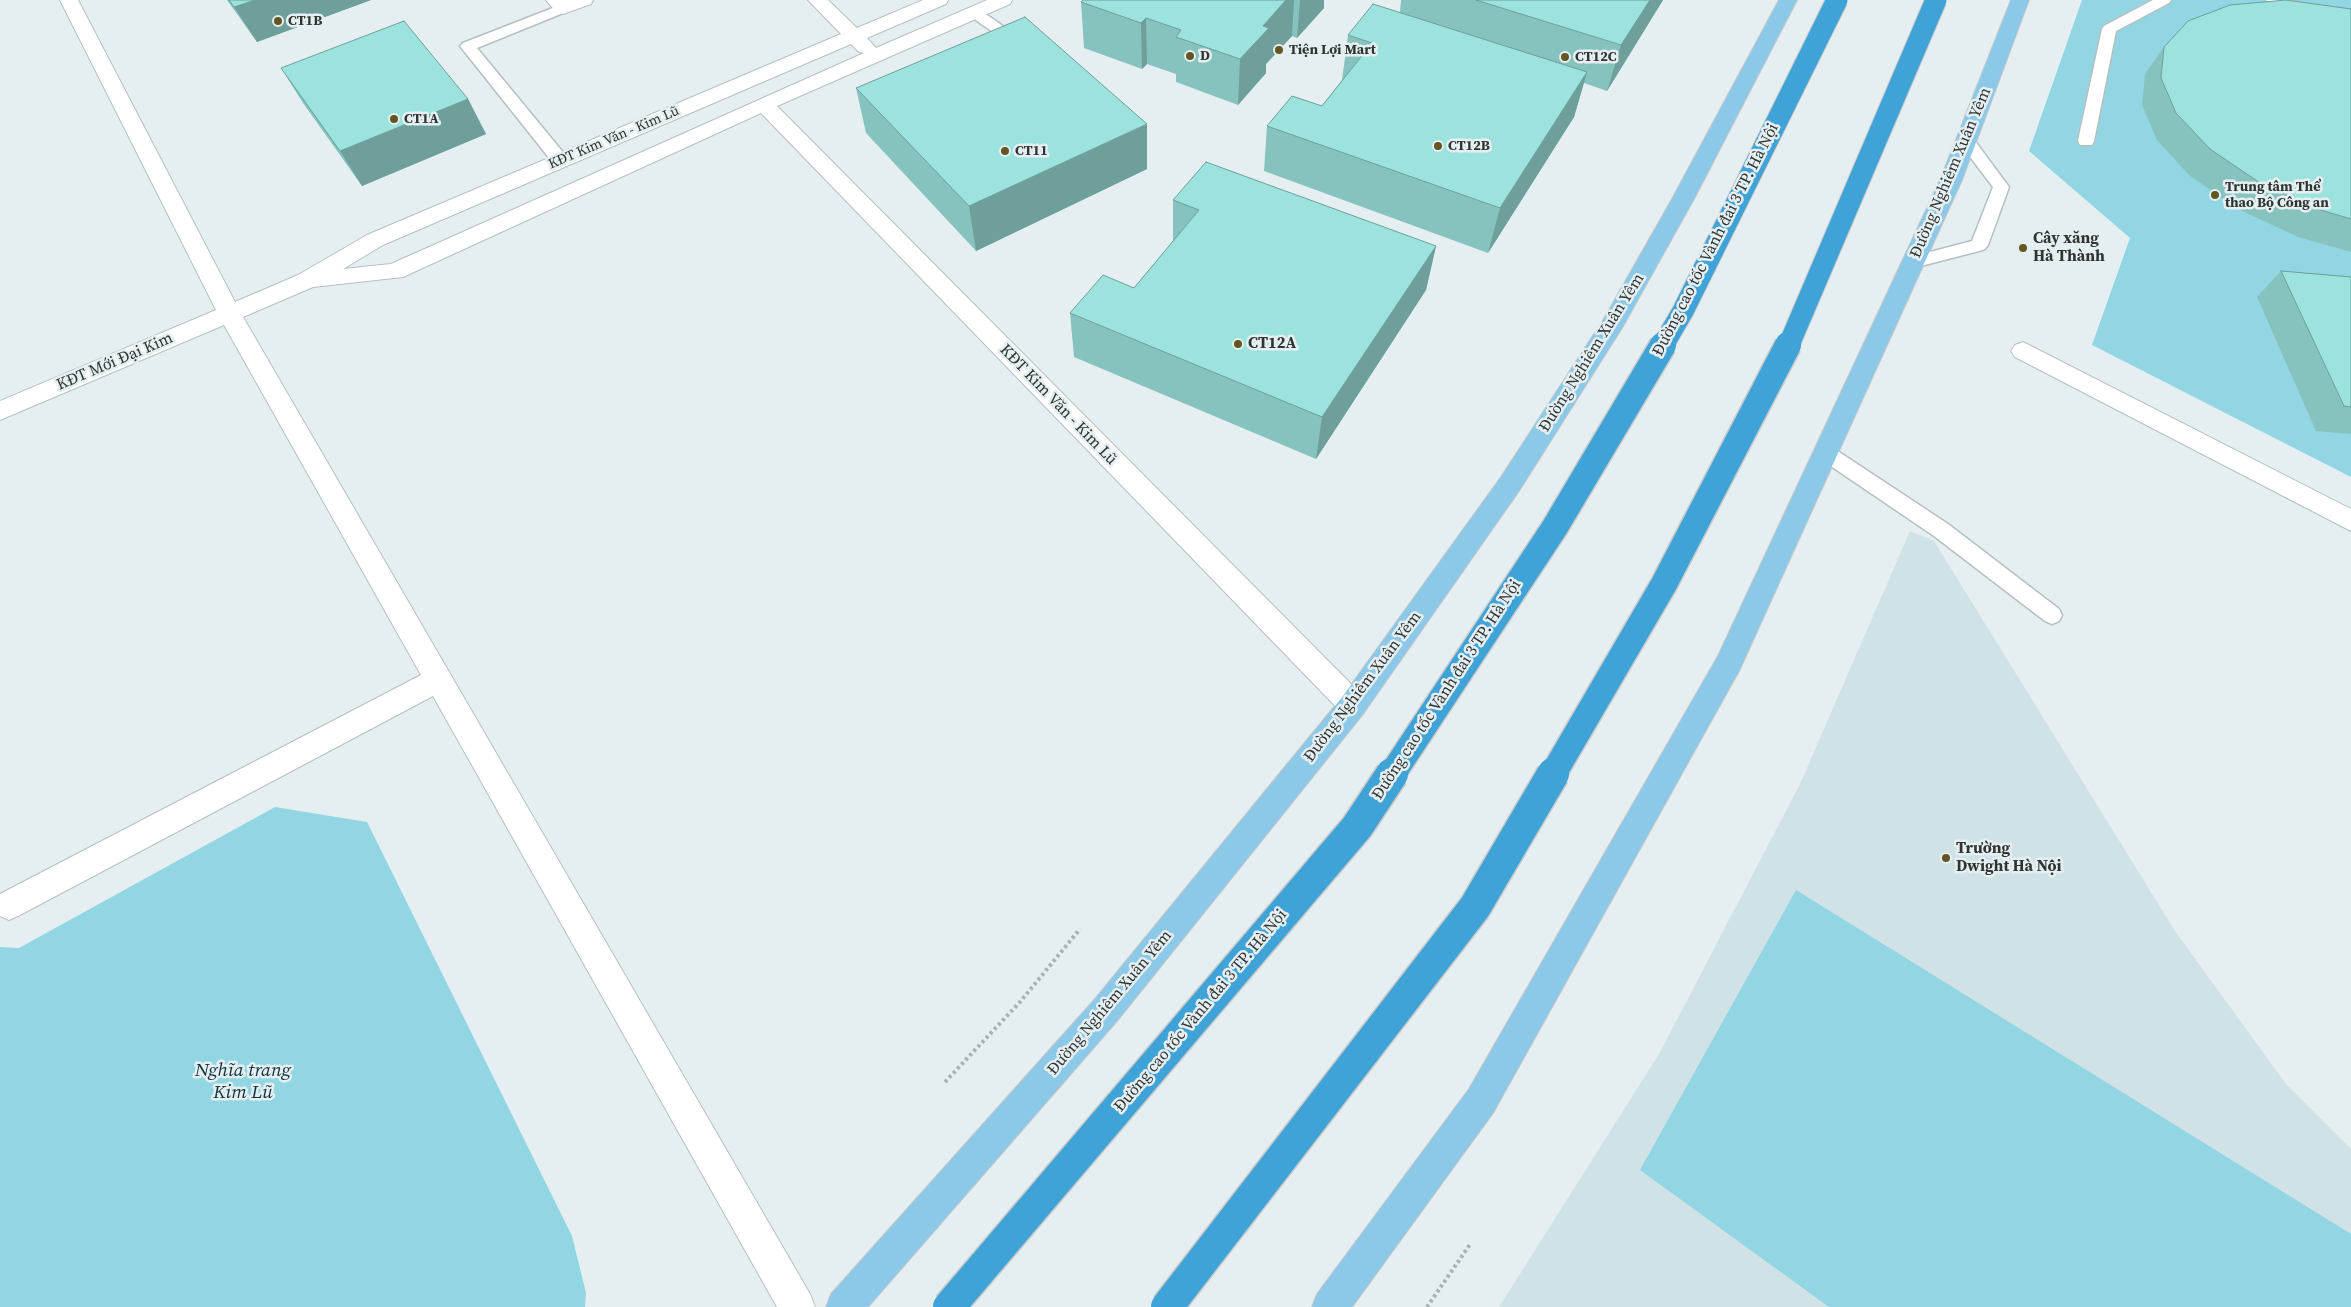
<!DOCTYPE html>
<meta charset="utf-8">
<style>
body{margin:0}
canvas{display:block;background:#e5eff1}
</style>
<canvas width="2351" height="1307"></canvas>
<script>
const ctx = document.querySelector('canvas').getContext('2d');
ctx.lineJoin = 'round';
function paint(path, color) { ctx.fillStyle = color; ctx.fill(path, 'evenodd'); }
const shape = rows => new Path2D(rows.map(r => 'M' + r).join(''));
function strokePath(path, color, width, dash) { ctx.strokeStyle = color; ctx.lineWidth = width; ctx.lineCap = dash ? 'butt' : 'round'; ctx.setLineDash(dash || []); ctx.stroke(path); }
function write(font, color, halo, rows, align = 'center') {
  ctx.font = font + ' "Source Serif 4",serif'; ctx.lineWidth = 5; ctx.setLineDash([]); ctx.textBaseline = 'middle'; ctx.strokeStyle = halo; ctx.fillStyle = color; for (const [text, x, y, turn = 0] of rows) {
    ctx.save(); ctx.translate(x, y); ctx.rotate((+turn || 0) * Math.PI / 180); ctx.textAlign = isNaN(turn) ? turn : align; if (halo) ctx.strokeText(text, 0, 0); ctx.fillText(text, 0, 0); ctx.restore();
  }
}
const built = shape([
 [1910,531,1934,541,2175,931,2286,1084,2351,1149,2351,1307,1499,1307,1659,1054,1800,784]
]);
const green = shape([
 [2082,0,2351,0,2351,477,2092,345,2130,238,2029,151],
 [275,807,367,822,572,1236,586,1293,585,1307,0,1307,0,947,19,948],
 [1796,890,2351,1234,2351,1307,1829,1307,1640,1170]
]);
const path = shape([
 [945,1082,1020,1002,1080,929],
 [1427,1307,1471,1243]
]);
const service = shape([
 [2153,0,2171,0,2169,3,2116,31,2094,141,2092,145,2080,145,2078,141,2102,29,2104,26,2153,0],
 [2266,0,2290,0,2351,16,2351,25,2268,3,2266,0],
 [563,4,568,5,570,8,568,11,477,48,566,156,568,160,566,164,560,165,554,164,460,46,463,43,563,4],
 [975,9,980,10,1027,43,1030,46,1027,49,1017,49,970,16,968,13,975,9],
 [1966,136,1972,137,2009,187,1988,245,1985,249,1979,251,1913,268,1907,266,1904,262,1907,258,1972,241,1993,187,1958,141,1960,137,1966,136],
 [1826,446,1833,448,1948,524,2059,609,2062,615,2059,621,2052,624,2045,621,1934,536,1819,458,1816,453,1819,448,1826,446]
]);
const minor = shape([
 [60,0,78,0,235,302,298,275,367,235,841,34,808,0,828,0,857,28,923,0,948,0,946,4,867,38,876,48,987,0,1012,0,1010,4,777,106,1363,696,1367,705,1363,714,1353,717,1343,714,761,113,403,277,313,287,243,317,810,1294,815,1307,777,1307,433,696,20,915,9,920,0,916,0,894,421,675,224,325,0,420,0,401,216,310,60,0],
 [851,44,859,52,864,53,391,264,343,269,383,245,851,44],
 [546,0,593,0,591,4,563,14,556,12,546,0],
 [2023,342,2351,509,2351,531,2015,357,2011,351,2015,345,2023,342]
]);
const primary = shape([
 [1779,0,1797,0,1694,199,1622,328,1519,491,1363,714,1117,1021,868,1307,826,1307,831,1294,1095,999,1343,696,1501,477,1605,317,1672,199,1779,0],
 [2011,0,2029,0,1962,180,1739,671,1493,1113,1352,1307,1312,1307,1317,1294,1469,1089,1718,656,1940,180,2011,0]
]);
const motorwayBridgeFar2 = shape([
 [1662,347,1683,311,1837,0],
 [1788,347,1936,0]
]);
const motorwayBridgeFar1 = shape([
 [1391,776,1555,527,1663,345],
 [1552,776,1664,584,1788,345]
]);
const motorwayBridge = shape([
 [949,1307,1357,827,1392,774],
 [1167,1307,1475,907,1553,774]
]);
const wall = shape([
 [227,0,371,0,257,42],
 [1083,0,1324,0,1324,8,1297,38,1292,36,1266,64,1266,73,1238,105,1176,82,1176,74,1147,64,1142,69,1084,48,1081,2],
 [1401,0,1663,0,1607,91,1584,83,1574,117,1488,253,1264,171,1267,126,1322,106,1342,80,1348,35,1400,12],
 [2351,9,2351,252,2298,237,2238,209,2189,175,2157,140,2142,105,2145,74,2164,47],
 [281,68,468,99,486,134,362,186,303,103],
 [856,88,1147,169,976,251,866,133],
 [1173,200,1436,246,1426,290,1316,459,1074,357,1070,313,1134,288,1173,241],
 [2281,271,2351,277,2351,434,2316,431,2257,297]
]);
const shadedWall = shape([
 [255,0,371,0,257,42,234,7],
 [1286,0,1294,0,1292,36,1266,64,1266,73,1238,105,1240,59,1263,26],
 [1300,0,1324,0,1324,8,1297,38],
 [1650,0,1663,0,1607,91,1621,45],
 [1146,18,1147,64,1142,69,1141,23],
 [1587,72,1574,117,1488,253,1500,208],
 [468,99,486,134,362,186,340,151],
 [1147,124,1147,169,976,251,969,206],
 [1436,246,1426,290,1316,459,1322,417]
]);
const building = shape([
 [229,0,255,0,234,7,229,0],
 [1083,0,1286,0,1263,26,1269,28,1240,59,1176,37,1181,30,1146,18,1141,23,1081,2,1083,0],
 [1476,0,1650,0,1621,45,1476,0],
 [2286,0,2351,9,2351,219,2321,210,2260,183,2210,149,2176,113,2161,78,2164,47,2188,21,2230,5,2286,0],
 [1373,4,1587,72,1500,208,1267,126,1292,96,1322,106,1372,43,1348,35,1373,4],
 [1025,17,1147,124,969,206,856,88,1025,17],
 [404,21,468,99,340,151,281,68,404,21],
 [1206,162,1436,246,1322,417,1070,313,1103,275,1134,288,1199,210,1173,200,1206,162],
 [2281,271,2351,277,2351,407,2344,406,2281,271]
]);
const markers = [
 [278,21,5,"#635623"],
 [1279,50,5,"#635623"],
 [1190,56,5,"#635623"],
 [1565,57,5,"#635623"],
 [394,119,5,"#635623"],
 [1438,146,5,"#635623"],
 [1005,151,5,"#635623"],
 [2215,195,5,"#635623"],
 [2023,248,5,"#635623"],
 [1238,344,5,"#635623"],
 [1946,858,5,"#635623"]
];
const farPoinames = [
 ["CT1B",288,21],
 ["Tiện Lợi Mart",1289,50],
 ["D",1200,56],
 ["CT12C",1575,57],
 ["CT1A",404,119],
 ["CT12B",1448,146],
 ["CT11",1015,151],
 ["Trung tâm Thể",2225,187],
 ["thao Bộ Công an",2225,203]
];
const farStreetnames = [
 ["KĐT Kim Văn - Kim Lũ",614,138,-23]
];
const streetNames = [
 ["Đường Nghiêm Xuân Yêm",1951,173,-67],
 ["Đường cao tốc Vành đai 3 TP. Hà Nội",1716,240,-63],
 ["Đường Nghiêm Xuân Yêm",1592,353,-58],
 ["KĐT Mới Đại Kim",115,362,-23],
 ["KĐT Kim Văn - Kim Lũ",1058,405,46],
 ["Đường Nghiêm Xuân Yêm",1363,687,-53],
 ["Đường cao tốc Vành đai 3 TP. Hà Nội",1447,690,-57],
 ["Đường Nghiêm Xuân Yêm",1110,1003,-50],
 ["Đường cao tốc Vành đai 3 TP. Hà Nội",1201,1011,-50]
];
const poiNames = [
 ["Cây xăng",2033,239],
 ["Hà Thành",2033,257],
 ["CT12A",1248,344],
 ["Trường",1956,849],
 ["Dwight Hà Nội",1956,867]
];
const nearParknames = [
 ["Nghĩa trang",243,1071],
 ["Kim Lũ",243,1093]
];
paint(built, '#d0e2e6');
paint(green, '#92d5e3');
strokePath(service, '#b6c0c2', 3);
strokePath(minor, '#b6c0c2', 2);
strokePath(primary, '#c9caca', 2);
strokePath(path, '#a9b1b3', 4, [3, 3]);
paint(service, '#fff');
paint(minor, '#fff');
paint(primary, '#8cc8e8');
strokePath(motorwayBridgeFar2, '#c9caca', 23, []);
strokePath(motorwayBridgeFar1, '#c9caca', 29, []);
strokePath(motorwayBridge, '#c9caca', 35, []);
strokePath(motorwayBridgeFar2, '#3fa3d8', 21);
strokePath(motorwayBridgeFar1, '#3fa3d8', 26);
strokePath(motorwayBridge, '#3fa3d8', 32);
paint(wall, '#87c3be');
paint(shadedWall, '#6e9f9b');
paint(building, '#9de3dd');
strokePath(building, '#6e9f9b', 1);
for (const [x, y, r, color] of markers) { const dot = new Path2D(); dot.arc(x, y, r, 0, 2 * Math.PI); ctx.fillStyle = color; ctx.fill(dot); strokePath(dot, '#e5eff1', 2); }
write('bold 14px', '#2f3334', '#e5eff1', farPoinames, 'left');
write('14px', '#2f3334', '#e5eff1', farStreetnames);
write('16px', '#2f3334', '#e5eff1', streetNames);
write('bold 16px', '#2f3334', '#e5eff1', poiNames, 'left');
write('italic 19px', '#113239', '#e5eff1', nearParknames);
</script>
